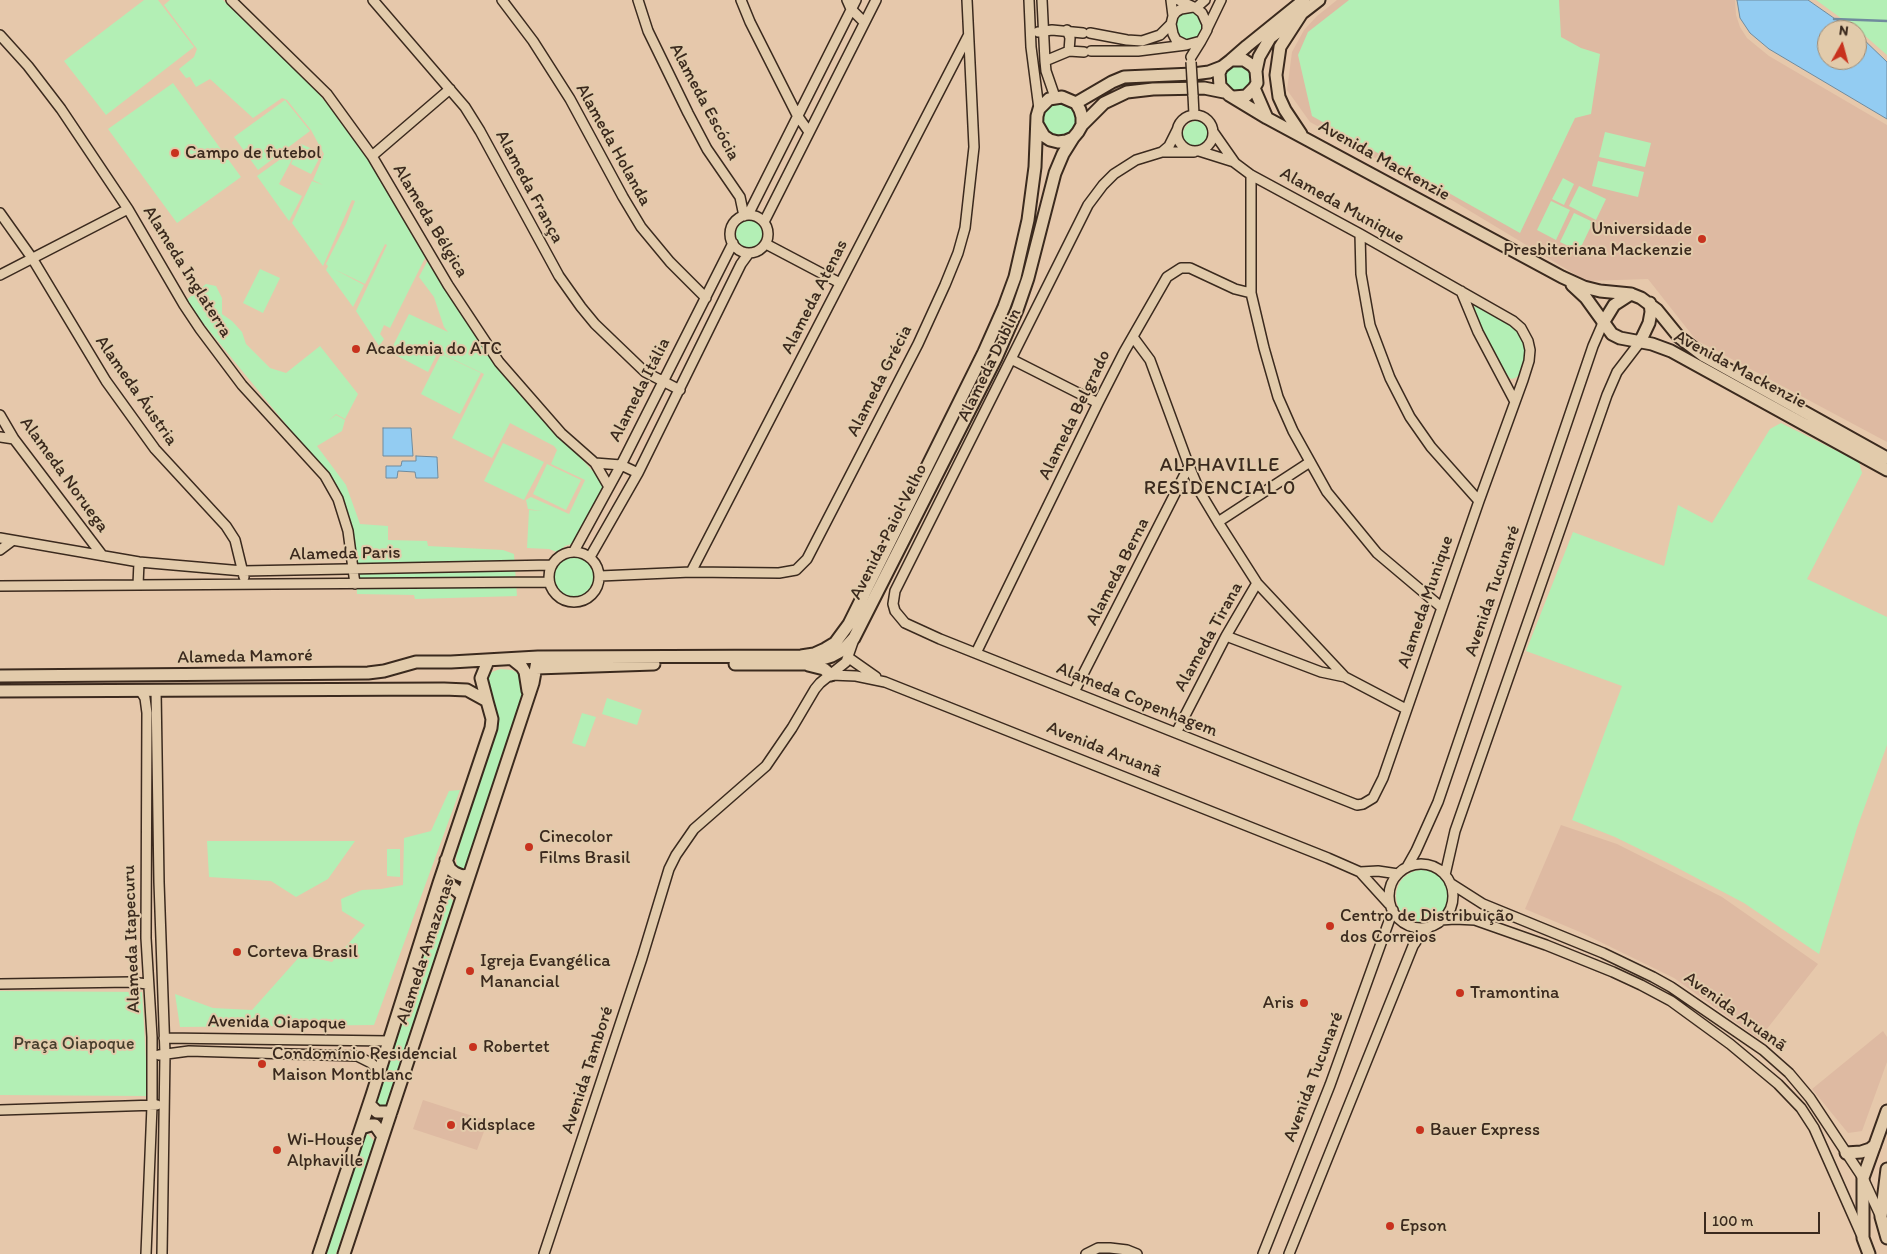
<!DOCTYPE html>
<meta charset="utf-8">
<style>
body{margin:0}
#map{position:relative;width:1887px;height:1254px;overflow:hidden;background:#e6c8ab;font-family:Itim,sans-serif}
canvas{display:block}
.north{position:absolute;left:1817px;top:20px;width:50px;height:50px;box-sizing:border-box;background:#e2cbab;border:1px solid #9f8b73;border-radius:50%;rotate:7deg;font-size:14px;font-weight:700;line-height:20px;text-align:center;color:#3b2a1e}
.north::after{content:'';display:block;margin:auto;width:18px;height:22px;background:#c8321e;clip-path:polygon(50% 0,100% 100%,50% 72%,0 100%)}
.scale{position:absolute;left:1704px;top:1212px;width:116px;height:22px;box-sizing:border-box;border:2px solid #3b2a1e;border-top:0;padding-left:6px;font-size:15px;line-height:18px;white-space:nowrap;color:#3b2a1e;-webkit-text-stroke:4px #e2cbab;paint-order:stroke}
</style>
<div id="map">
<canvas width="1887" height="1254"></canvas>
<div class="north">N</div>
<div class="scale">100 m</div>
</div>
<script>
const ctx = document.querySelector('canvas').getContext('2d');
ctx.lineJoin = 'round';
function paint(path, color) { ctx.fillStyle = color; ctx.fill(path, 'evenodd'); }
const shape = rows => new Path2D(rows.map(r => 'M' + r).join(''));
function strokePath(path, color, width, dash) { ctx.strokeStyle = color; ctx.lineWidth = width; ctx.lineCap = dash ? 'butt' : 'round'; ctx.setLineDash(dash || []); ctx.stroke(path); }
function write(font, color, halo, rows, align = 'center') {
  ctx.font = font + ' Itim,sans-serif'; ctx.lineWidth = 4; ctx.setLineDash([]); ctx.textBaseline = 'middle'; ctx.strokeStyle = halo; ctx.fillStyle = color; for (const [text, x, y, turn = 0] of rows) {
    ctx.save(); ctx.translate(x, y); ctx.rotate((+turn || 0) * Math.PI / 180); ctx.textAlign = isNaN(turn) ? turn : align; if (halo) ctx.strokeText(text, 0, 0); ctx.fillText(text, 0, 0); ctx.restore();
  }
}
const built = shape([
 [1337,0,1735,0,1736,15,1740,27,1747,38,1769,56,1887,125,1887,442,1696,340,1648,279,1586,281,1450,199,1310,122,1287,90,1292,52,1304,30,1317,16],
 [1561,825,1617,844,1722,897,1818,964,1759,1039,1674,978,1580,932,1525,909],
 [1883,1031,1887,1037,1887,1062,1862,1131,1848,1133,1812,1089],
 [423,1100,488,1121,477,1150,413,1129]
]);
const green = shape([
 [144,0,158,0,194,47,106,115,64,61],
 [170,0,223,0,308,81,357,140,381,174,427,254,390,328,384,325,380,334,384,339,379,346,356,311,387,245,385,244,365,284,334,269,364,285,353,307,326,270,328,266,326,264,346,224,355,201,352,200,323,266,292,223,312,181,323,185,313,180,324,154,311,130,287,100,282,98,253,118,210,79,196,87,190,77,186,78,179,69,194,57,197,49,164,5],
 [1349,0,1559,0,1561,37,1581,48,1600,54,1591,114,1575,118,1520,233,1312,116,1298,55,1308,32],
 [1816,0,1887,0,1887,55,1863,34],
 '1174 26a14 14 0 1 1 28 0a14 14 0 1 1-28 0Z',
 [1238,62,1252,69,1253,83,1242,93,1227,90,1222,75,1224,69],
 [173,83,241,177,177,223,108,129],
 [285,100,310,131,258,170,234,137],
 '1041 118a18 18 0 1 1 36 0a18 18 0 1 1-36 0Z',
 '1183 135a14 14 0 1 1 28 0a14 14 0 1 1-28 0Z',
 [1605,132,1651,143,1645,167,1599,157],
 [301,144,322,153,311,174,291,164,297,150,279,184,302,196,289,221,257,176,296,148,298,149],
 [1598,161,1644,172,1638,197,1592,186],
 [1563,178,1574,184,1564,205,1552,199],
 [1579,186,1606,199,1596,220,1569,206],
 [1551,201,1570,210,1556,240,1537,230],
 [1574,213,1593,222,1579,251,1560,242],
 '736 234a14 14 0 1 1 28 0a14 14 0 1 1-28 0Z',
 [429,258,546,421,603,482,603,491,577,542,565,546,557,552,549,549,527,548,529,510,542,511,528,509,526,500,531,497,569,514,585,480,551,464,557,450,554,446,510,423,492,458,452,438,484,374,438,352,428,372,390,352,409,314,448,332,444,327,434,297,419,277],
 [260,269,280,278,263,313,243,303],
 [206,284,216,286,222,298,222,314,232,321,242,332,246,344,270,368,286,373,320,346,358,394,345,419,336,414,328,421,336,415,345,420,342,431,317,446,346,485,360,524,388,526,388,540,427,541,428,546,503,550,514,554,517,596,415,599,414,595,357,594,355,542,338,488,185,301],
 [1476,303,1519,329,1527,350,1519,375,1515,378,1511,379,1502,370,1486,339,1473,309],
 [441,354,481,373,460,414,421,394],
 [1781,423,1859,462,1862,473,1807,579,1887,617,1887,745,1857,828,1819,954,1744,903,1670,864,1615,837,1572,820,1622,686,1526,651,1573,532,1664,566,1678,505,1712,523,1770,429],
 [503,443,544,462,524,500,484,481],
 [547,464,581,480,566,510,533,494],
 '554 577a20 20 0 1 1 40 0a20 20 0 1 1-40 0Z',
 [500,669,512,670,519,674,523,682,521,702,465,868,457,868,456,857,498,721,486,681,492,672],
 [607,698,642,710,637,725,602,714],
 [582,713,596,717,585,747,572,743],
 [460,790,374,1025,180,1027,175,994,213,1008,252,1010,301,955,332,962,365,925,342,911,341,899,362,890,381,889,403,885,404,838,431,831,449,791],
 [207,841,355,841,328,879,296,897,271,881,209,877],
 [387,849,400,849,400,877,387,876],
 '1396 896a26 26 0 1 1 52 0a26 26 0 1 1-52 0Z',
 [447,894,453,901,387,1104,383,1106,375,1104,375,1097,439,900],
 [0,991,142,992,148,1096,0,1095],
 [368,1134,374,1141,336,1254,325,1254,364,1137]
]);
const water = shape([
 [1737,0,1808,0,1851,30,1827,30,1827,60,1857,60,1857,34,1860,36,1887,62,1887,119,1769,49,1750,33,1740,18,1737,0],
 [383,428,411,428,413,456,383,456,383,428],
 [416,456,437,457,438,478,416,478,415,472,398,471,397,478,386,478,386,466,401,466,402,461,416,461,416,456]
]);
const stream = shape([
 [1834,19,1887,21]
]);
const minor = shape([
 [231,0,327,94,372,156,448,285,499,362,561,433,595,463,609,487],
 [373,0,465,107,480,131,559,276,581,307,595,324,645,372,680,390],
 [502,0,533,41,570,99,623,197,641,227,670,262,706,298],
 [638,0,648,31,688,113,707,149,740,197,744,216],
 [741,0,750,22,797,115,809,132],
 [847,0,851,9,864,22],
 [1029,0,1031,47,1039,109],
 [1042,0,1045,61,1046,71,1055,97],
 [1171,0,1173,16],
 [1178,0,1196,8,1202,13,1207,24,1207,30,1201,41,1186,45,1176,40,1173,34,1171,24,1173,16,1176,12,1181,9,1193,7],
 [1196,8,1205,0],
 [1207,29,1221,0],
 [1067,30,1070,38,1069,51],
 [1038,32,1052,30,1083,33],
 [1090,33,1127,40,1142,41,1160,35,1171,24],
 [0,35,28,66,61,109,128,209,184,305,200,329,242,385,325,476,338,499,348,531,355,584],
 [1091,51,1138,51,1186,45],
 [1191,57,1201,41],
 [1045,61,1069,51,1084,52],
 [1193,95,1194,115],
 '1177 133a18 18 0 1 1 36 0a18 18 0 1 1-36 0Z',
 [1199,151,1234,162],
 [1162,152,1169,146,1177,130],
 [1194,152,1162,152,1136,160,1114,174,1103,185,1088,205,895,591,893,604,895,611,905,623,940,639,1357,805,1363,804,1373,798,1383,778,1479,501,1523,380,1529,361,1530,350,1528,341,1521,328,1513,321,1360,234,1251,175,1235,163,1214,133],
 [372,156,450,89],
 [1251,175,1251,293,1264,348,1278,397,1293,431,1327,492,1377,553,1441,607],
 [0,213,32,258,106,381,155,449,226,526,235,540,244,577],
 [748,215,856,0],
 '730 234a19 19 0 1 1 38 0a19 19 0 1 1-38 0Z',
 [764,222,876,0],
 [1360,234,1361,274,1370,325,1390,378,1410,417,1431,447,1479,501],
 [766,244,840,283],
 [0,275,128,209],
 [1461,291,1478,332,1514,400],
 [1133,337,1150,360,1189,466,1200,492,1218,522,1257,583,1345,677,1406,709],
 [1011,359,1098,403],
 [0,415,14,439,102,555],
 [0,437,14,439],
 [595,463,621,465,638,473],
 [1218,522,1310,462],
 [0,538,139,562,243,571,552,565],
 [0,550,12,541],
 [574,551,621,465,733,243],
 '549 577a25 25 0 1 1 50 0a25 25 0 1 1-50 0Z',
 [590,557,638,473,741,264,749,253],
 [691,572,968,36],
 [600,576,691,572,779,573,796,570,807,559,918,344,945,285,958,253,965,228,974,147,967,0],
 [138,585,139,562],
 [0,586,549,582],
 [1226,636,1321,672,1345,677],
 [976,653,1098,403,1124,352,1167,277,1181,268,1190,268,1235,289,1251,293],
 [849,658,876,677],
 [831,675,856,676,885,682,1328,858,1360,872,1389,904],
 [140,690,145,698,147,713,146,938,152,1037,152,1106,146,1254],
 [156,690,159,882,165,1054,162,1254],
 [1074,692,1189,466],
 [1176,733,1226,636,1257,583],
 '1389 896a32 32 0 1 1 64 0a32 32 0 1 1-64 0Z',
 [1407,867,1416,851,1438,802,1593,346,1603,323],
 [1360,872,1378,871,1398,874],
 [1445,875,1455,831,1607,395,1617,372,1640,342],
 [1450,883,1483,904,1603,953,1653,977,1671,987,1763,1050,1789,1073,1810,1098,1863,1178,1881,1217],
 [1441,920,1455,919,1475,920,1546,945,1613,972,1641,985,1671,1001,1730,1044,1778,1084,1801,1108,1814,1128,1861,1234],
 [0,984,131,982,147,984],
 [164,1038,389,1041],
 [159,1055,189,1051,357,1056,371,1063,379,1070],
 [0,1110,157,1105],
 [544,1254,642,958,669,869,676,855,694,829,766,766,792,728,815,689,820,683,846,662,854,639],
 [1086,1254,1098,1248,1110,1248,1127,1250,1137,1254],
 [1263,1254,1330,1085,1393,910],
 [1289,1254,1413,946,1421,934,1432,925]
]);
const major = shape([
 [1231,60,1247,46,1304,0],
 [1256,71,1259,57,1270,38,1319,0],
 [1254,88,1267,118],
 [1234,97,1246,96,1254,88,1257,83,1256,71,1253,66,1244,60,1231,60,1222,67,1219,73,1220,86,1229,95,1267,118,1562,277,1584,287,1600,291,1631,294,1641,298,1657,310,1679,337,1704,356,1887,458],
 [1076,103,1112,82,1124,77,1193,74,1209,72,1222,67],
 [1082,125,1104,103,1127,92,1153,89,1204,88,1224,92],
 [1301,134,1285,110,1279,97,1276,75,1280,47,1302,13],
 [1572,285,1586,298,1612,334,1620,338,1652,344,1671,351,1887,470],
 [1603,323,1614,305,1631,294],
 [1640,342,1649,323,1651,312,1650,303],
 [512,659,522,667,525,672,528,691],
 [735,664,806,664,832,656,843,650,854,638,996,358,1017,310,1028,278,1055,173,1063,154,1073,138],
 [808,665,824,669,831,675],
 [536,668,654,664],
 [0,676,368,673,384,671,416,662,451,662,538,657,801,656,814,654,825,649,835,643,849,624,984,352,1004,307,1015,277,1028,220,1035,167,1037,116,1039,109,1049,99,1062,97,1076,103,1080,110,1082,117,1082,125,1078,132,1073,138,1066,141,1058,142,1050,140,1044,136,1037,124],
 [0,691,444,689,467,690,487,701,492,719,491,728,439,883,372,1095,319,1254],
 [487,701,481,678,488,661],
 [446,860,450,869,455,873,462,876,469,875],
 [439,883,451,886,462,895],
 [369,1104,377,1112,391,1112],
 [361,1128,371,1125,375,1125,382,1135],
 [1846,1153,1861,1152,1870,1149,1875,1145],
 [1887,1169,1881,1217,1887,1238],
 [344,1254,533,683,537,661],
 [1869,1254,1863,1238,1863,1178,1887,1111]
]);
const minorBridge = shape([
 [1191,62,1193,95]
]);
const markers = [
 [175,153,5,"#c8321e"],
 [1702,239,5,"#c8321e"],
 [356,349,5,"#c8321e"],
 [529,847,5,"#c8321e"],
 [1330,926,5,"#c8321e"],
 [237,952,5,"#c8321e"],
 [470,971,5,"#c8321e"],
 [1460,993,5,"#c8321e"],
 [1304,1003,5,"#c8321e"],
 [473,1047,5,"#c8321e"],
 [262,1064,5,"#c8321e"],
 [451,1125,5,"#c8321e"],
 [1420,1130,5,"#c8321e"],
 [277,1150,5,"#c8321e"],
 [1390,1226,5,"#c8321e"]
];
const streetNames = [
 ["Alameda Escócia",704,102,62],
 ["Alameda Holanda",613,145,61],
 ["Avenida Mackenzie",1384,161,29],
 ["Alameda França",529,187,62],
 ["Alameda Munique",1342,206,29],
 ["Alameda Bélgica",430,221,59],
 ["Alameda Inglaterra",187,272,58],
 ["Alameda Atenas",815,297,-63],
 ["Alameda Dublin",990,365,-64],
 ["Avenida Mackenzie",1740,370,28],
 ["Alameda Grécia",880,381,-63],
 ["Alameda Itália",640,390,-63],
 ["Alameda Áustria",136,391,55],
 ["Alameda Belgrado",1075,415,-64],
 ["Alameda Noruega",64,475,54],
 ["Avenida Paiol Velho",889,532,-63],
 ["Alameda Paris",345,554,-1],
 ["Alameda Berna",1118,572,-63],
 ["Avenida Tucunaré",1493,591,-71],
 ["Alameda Munique",1426,602,-71],
 ["Alameda Tirana",1209,637,-61],
 ["Alameda Mamoré",245,657,-1],
 ["Alameda Copenhagem",1137,700,22],
 ["Avenida Aruanã",1104,750,22],
 ["Alameda Itapecuru",132,939,-92],
 ["Alameda Amazonas",426,951,-72],
 ["Avenida Aruanã",1735,1012,36],
 ["Avenida Oiapoque",277,1023,1],
 ["Avenida Tamboré",588,1070,-72],
 ["Avenida Tucunaré",1314,1077,-69]
];
const poiNames = [
 ["Campo de futebol",185,153],
 ["Universidade",1692,229,"right"],
 ["Presbiteriana Mackenzie",1692,250,"right"],
 ["Academia do ATC",366,349],
 ["Cinecolor",539,837],
 ["Films Brasil",539,858],
 ["Centro de Distribuição",1340,916],
 ["dos Correios",1340,937],
 ["Corteva Brasil",247,952],
 ["Igreja Evangélica",480,961],
 ["Manancial",480,982],
 ["Tramontina",1470,993],
 ["Aris",1294,1003,"right"],
 ["Robertet",483,1047],
 ["Condomínio Residencial",272,1054],
 ["Maison Montblanc",272,1075],
 ["Kidsplace",461,1125],
 ["Bauer Express",1430,1130],
 ["Wi-House",287,1140],
 ["Alphaville",287,1161],
 ["Epson",1400,1226]
];
const parkNames = [
 ["Praça Oiapoque",74,1044]
];
const quarterNames = [
 ["ALPHAVILLE",1220,466],
 ["RESIDENCIAL 0",1220,489]
];
paint(built, '#debaa2');
paint(green, '#b3efb5');
paint(water, '#93ccf2');
strokePath(water, '#708b9d', 1);
strokePath(stream, '#708b9d', 2.5);
strokePath(minor, '#3b2a1e', 12);
strokePath(major, '#3b2a1e', 15);
strokePath(minor, '#e2cbab', 9);
strokePath(major, '#e2cbab', 11);
strokePath(minorBridge, '#3b2a1e', 12, []);
strokePath(minorBridge, '#e2cbab', 9);
for (const [x, y, r, color] of markers) { const dot = new Path2D(); dot.arc(x, y, r, 0, 2 * Math.PI); ctx.fillStyle = color; ctx.fill(dot); strokePath(dot, '#e2cbab', 2); }
write('18px', '#3b2a1e', '#e2cbab', streetNames);
write('18px', '#3b2a1e', '#e2cbab', poiNames, 'left');
write('18px', '#473e2d', '#e2cbab', parkNames);
ctx.letterSpacing = '1px';
write('20px', '#3b2a1e', '#e2cbab', quarterNames);
ctx.letterSpacing = '0px';
</script>
